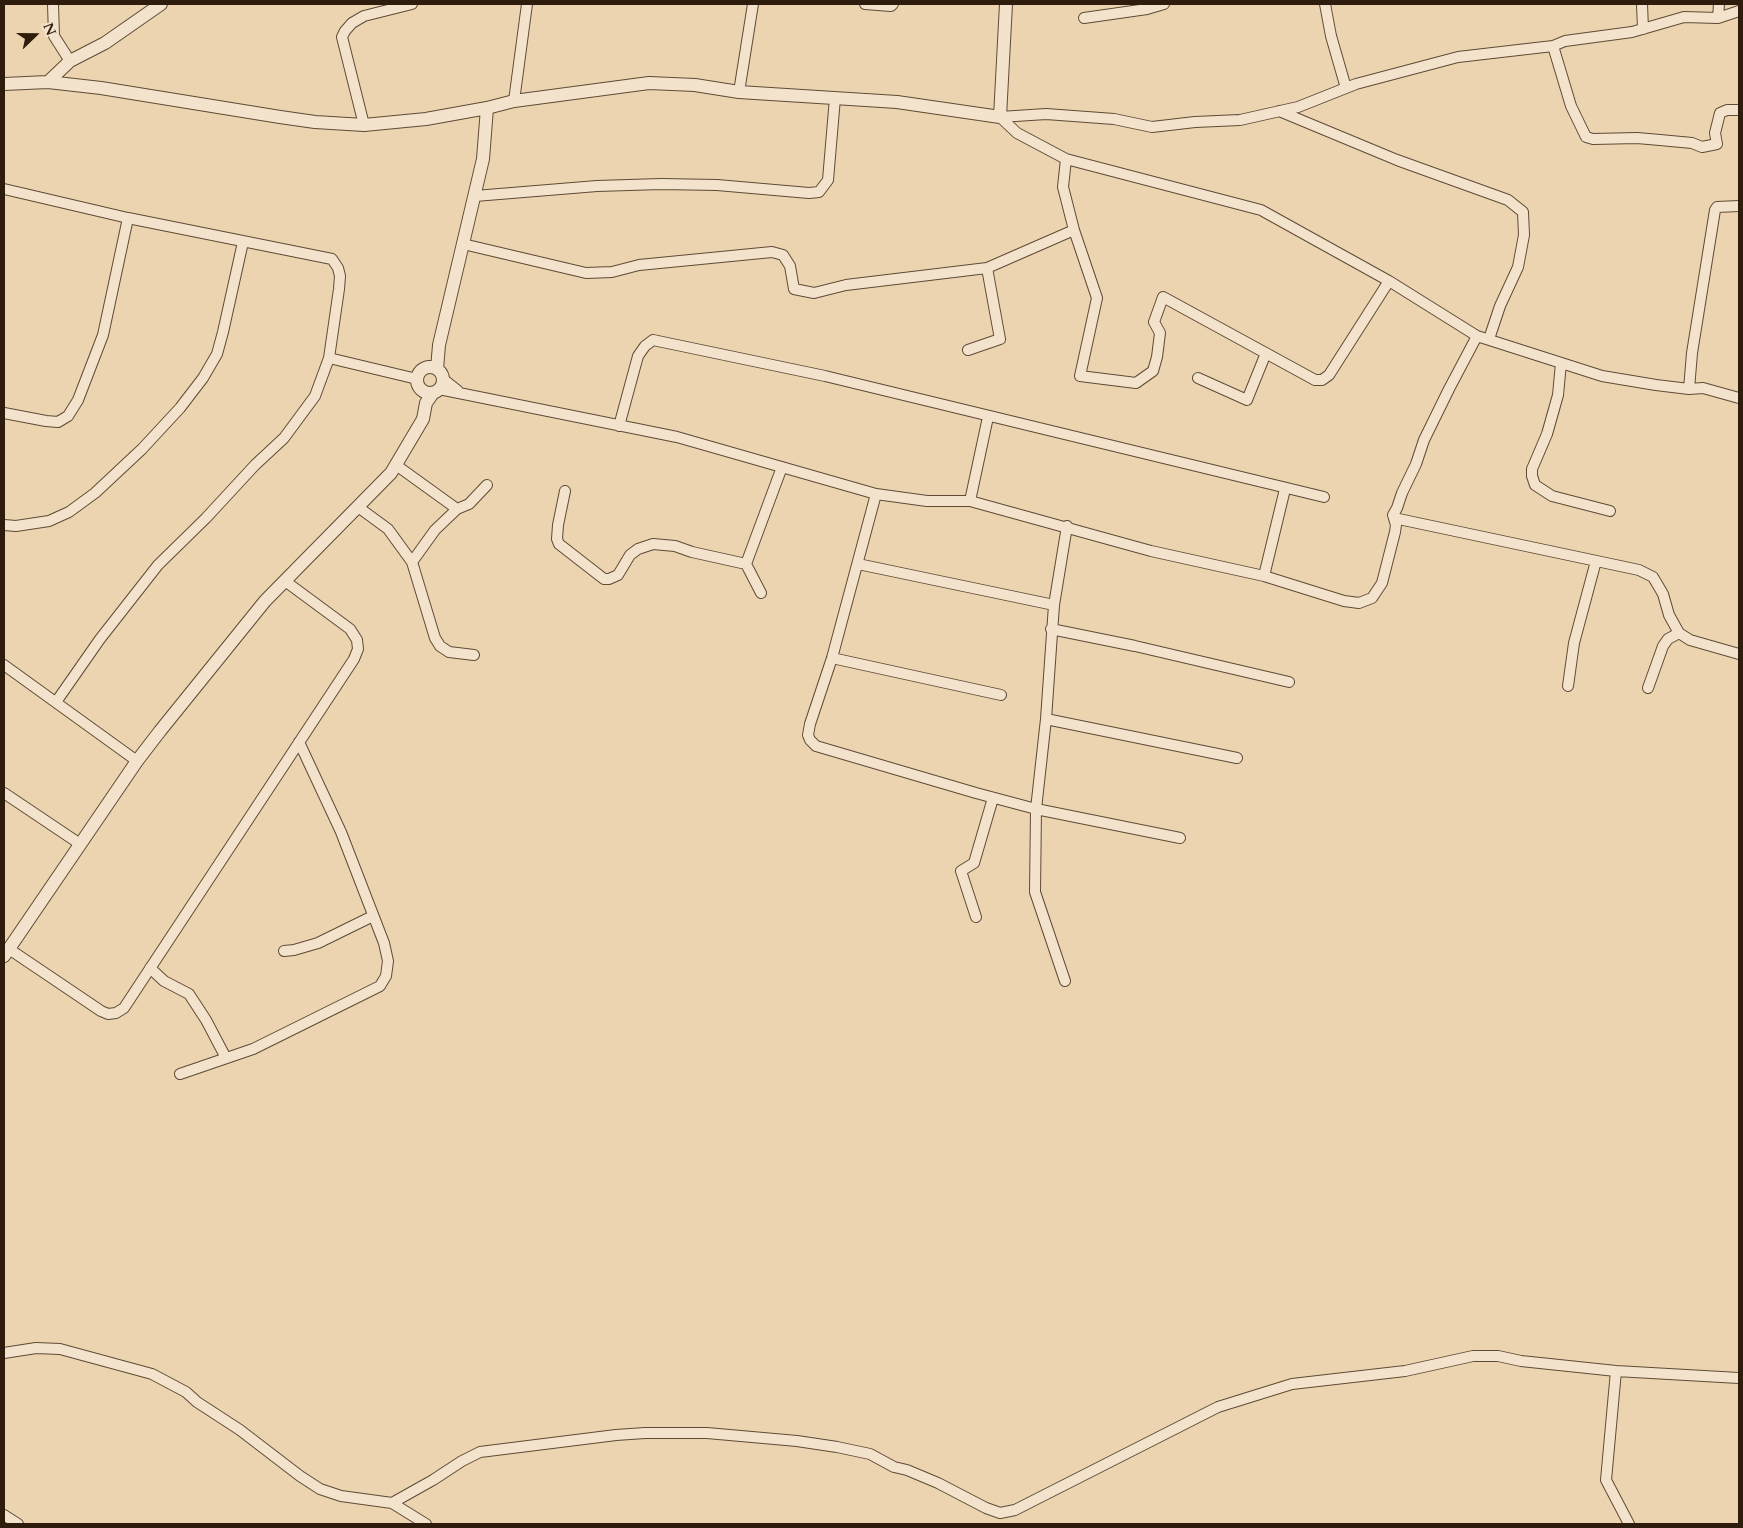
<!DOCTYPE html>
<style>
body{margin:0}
#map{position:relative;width:1743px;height:1528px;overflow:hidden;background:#edd4b0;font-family:Cardo,serif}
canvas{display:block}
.frame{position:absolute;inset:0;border:5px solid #2e1d0c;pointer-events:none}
.north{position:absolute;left:10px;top:10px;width:50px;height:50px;-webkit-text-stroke:4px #f3e3cc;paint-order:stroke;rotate:68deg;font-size:14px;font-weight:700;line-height:20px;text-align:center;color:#2e1d0c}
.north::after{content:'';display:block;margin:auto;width:18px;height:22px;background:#2e1d0c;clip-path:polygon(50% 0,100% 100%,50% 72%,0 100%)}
</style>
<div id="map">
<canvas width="1743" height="1528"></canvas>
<div class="frame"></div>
<div class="north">N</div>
</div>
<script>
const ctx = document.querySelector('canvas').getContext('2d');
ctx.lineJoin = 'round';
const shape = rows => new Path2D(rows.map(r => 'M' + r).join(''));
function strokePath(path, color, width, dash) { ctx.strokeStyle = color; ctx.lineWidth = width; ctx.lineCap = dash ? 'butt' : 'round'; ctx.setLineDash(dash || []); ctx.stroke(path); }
const minor = shape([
 [53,4,54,36,70,61],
 [865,4,891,6,893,4],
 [1325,4,1331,36,1346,88],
 [1642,4,1643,29],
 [1084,18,1147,9,1164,4],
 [1718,18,1719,4],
 [1553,46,1571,106,1586,137,1593,139,1637,138,1660,140,1692,143,1702,147,1717,144,1715,133,1720,113,1727,110,1739,110],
 [739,92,753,4],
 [514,101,527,4],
 [1279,111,1397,160,1508,200,1523,212,1524,235,1518,267,1500,306,1489,339],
 [1000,117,1017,133,1066,159,1261,210,1389,281,1477,336,1602,376,1656,385,1689,389,1703,388,1739,398],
 [1000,117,1046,114,1114,119,1152,127,1195,122,1240,120,1298,107,1356,84,1458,57,1553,46,1565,41,1632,32,1684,17,1718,18,1739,11],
 [364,125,342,37,345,31,352,23,364,16,412,4],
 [1066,159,1063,187,1074,230,1097,298,1080,376,1136,383,1153,371,1157,357,1160,333,1154,322,1163,297,1315,380,1322,380,1329,375,1389,281],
 [4,189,128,218,332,259,338,268,340,276,339,289,329,358,315,396,284,438,255,465,206,518,158,565,100,639,56,702],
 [475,196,597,186,661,184,717,185,809,193,819,192,828,180,835,98],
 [463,244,586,273,612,272,639,265,772,252,783,255,790,266,794,289,814,293,846,285,987,268,1074,230],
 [968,350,1000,339,987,268],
 [329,358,417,379],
 [1561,363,1558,395,1547,434,1532,469,1532,476,1535,485,1552,496,1610,511],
 [1198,378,1247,400,1266,353],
 [443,379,458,391],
 [439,389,677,437,876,494,927,501,970,501,1151,551,1264,576,1344,601,1359,603,1372,598,1382,583,1395,532,1396,525,1393,515,1397,508,1402,493,1416,464,1424,440,1449,389,1477,336],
 [1689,389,1692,353,1715,210,1717,207,1739,206],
 [4,413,46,421,58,422,68,416,78,400,103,335,128,218],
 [619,426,638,356,645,346,653,340,825,376,1324,497],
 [396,465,457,509],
 [565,491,558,525,557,539,559,544,604,579,609,579,618,575,630,555,638,549,653,544,675,546,692,552,746,564],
 [876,494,832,658,810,724,808,735,810,740,816,746,976,793,1036,809,1180,838],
 [970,501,988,417],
 [358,507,388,529,412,562,435,638,440,646,449,652,474,655],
 [1394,518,1639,570,1653,577,1663,594,1669,615,1679,633,1690,640,1739,654],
 [4,525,16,526,49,521,69,512,95,493,142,449,180,408,203,378,217,354,223,332,243,242],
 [412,562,435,530,457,509,469,504,487,485],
 [858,564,1054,605],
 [1264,576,1285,489],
 [761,593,746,564,782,467],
 [1051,629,1135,646,1289,682],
 [832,658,1001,695],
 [4,665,137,761],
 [1568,686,1574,643,1596,561],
 [1648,688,1663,646,1668,639,1679,633],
 [1046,719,1237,758],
 [4,793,80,844],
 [976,917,961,871,974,863,993,798],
 [9,949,101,1011,108,1014,116,1013,124,1008,354,659,358,649,357,640,350,629,285,581],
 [284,951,294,950,318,943,373,916],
 [150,968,164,981,189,994,206,1020,226,1058],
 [1065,981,1035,892,1036,809,1046,719,1054,605,1067,526],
 [180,1074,253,1049,380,986,386,976,388,961,384,943,341,832,299,742],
 [4,1353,36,1348,60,1349,152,1374,186,1392,197,1402,240,1430,300,1476,320,1489,341,1496,392,1503,426,1524],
 [1616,1371,1606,1480,1629,1524],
 [392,1503,433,1480,462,1461,480,1452,616,1435,645,1433,707,1433,797,1441,837,1447,870,1454,894,1467,907,1470,938,1483,986,1508,1000,1513,1015,1510,1218,1407,1292,1384,1405,1371,1473,1356,1498,1356,1521,1361,1616,1371,1739,1378],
 [4,1515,18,1524]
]);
const tertiary = shape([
 [48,82,70,61,105,43,161,4],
 [4,84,48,82,101,88,280,117,315,122,364,125,426,119,487,108,514,101,649,83,695,85,739,92,897,102,1000,117,1006,4],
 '417 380a13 13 0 1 1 26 0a13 13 0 1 1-26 0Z',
 [437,369,439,345,483,159,487,108],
 [4,956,137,761,160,731,265,601,391,473,423,419,426,403,433,393]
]);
strokePath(minor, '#5e4b35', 12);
strokePath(tertiary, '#5e4b35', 14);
strokePath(minor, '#f3e3cc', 10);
strokePath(tertiary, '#f3e3cc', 12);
</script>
